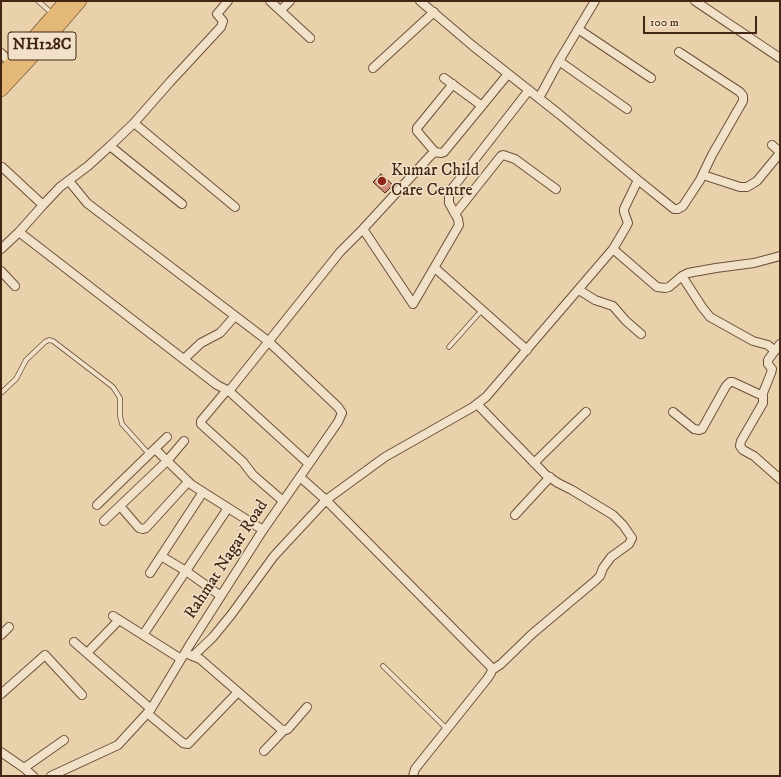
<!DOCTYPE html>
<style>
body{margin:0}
#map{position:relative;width:781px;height:777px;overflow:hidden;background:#e9d1ac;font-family:"IM FELL DW Pica",serif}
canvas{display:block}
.frame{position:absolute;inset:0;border:2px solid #432513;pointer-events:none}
.scale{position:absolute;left:643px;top:16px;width:114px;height:18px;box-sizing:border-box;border:2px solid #432513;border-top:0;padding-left:5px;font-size:12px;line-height:14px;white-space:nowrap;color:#432513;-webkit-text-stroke:3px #f1e1c9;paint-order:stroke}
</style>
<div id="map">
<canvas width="781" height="777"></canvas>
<div class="frame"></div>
<div class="scale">100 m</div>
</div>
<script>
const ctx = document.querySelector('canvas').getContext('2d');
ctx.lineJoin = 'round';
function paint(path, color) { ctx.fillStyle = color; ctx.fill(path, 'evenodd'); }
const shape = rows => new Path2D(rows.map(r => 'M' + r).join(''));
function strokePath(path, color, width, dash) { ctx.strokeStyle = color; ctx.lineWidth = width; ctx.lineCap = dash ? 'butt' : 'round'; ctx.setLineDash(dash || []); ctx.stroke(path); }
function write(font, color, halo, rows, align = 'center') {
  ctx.font = font + ' "IM FELL DW Pica",serif'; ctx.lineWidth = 3; ctx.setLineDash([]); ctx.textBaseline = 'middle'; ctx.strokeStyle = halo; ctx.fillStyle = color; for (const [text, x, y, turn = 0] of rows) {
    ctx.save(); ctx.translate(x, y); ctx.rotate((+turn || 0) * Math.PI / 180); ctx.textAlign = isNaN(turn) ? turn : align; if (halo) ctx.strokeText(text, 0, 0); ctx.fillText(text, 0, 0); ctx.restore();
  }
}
const building = shape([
 [381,174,393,185,385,193,373,182,381,174]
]);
const service = shape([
 [38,1,53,14],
 [449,347,482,310],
 [1,393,16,379,26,360,45,342,49,340,53,341,113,387,120,398,120,416,122,424,149,454],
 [383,666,447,729]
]);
const minor = shape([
 [270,1,310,38],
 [420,1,473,46,559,114,638,180,674,209,678,209,683,206,700,180,712,155,743,101,743,96,740,92,679,52],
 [695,1,780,58],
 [281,10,290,1],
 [578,29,651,78],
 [1,53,12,64],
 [559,61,595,1],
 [373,68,434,12],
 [444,78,482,106],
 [539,98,559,61,627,109],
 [134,123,235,207],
 [772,145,780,152],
 [110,146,134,123,170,82,221,27,223,21,217,14,228,1],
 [435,152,417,131,417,128,453,84],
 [703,175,740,187,747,187,757,181,780,153],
 [638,180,624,209,624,212,628,223,626,227,613,249,657,287,665,288,669,287,682,276,688,273,716,268,754,263,780,256],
 [43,205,60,187,88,166,110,146,182,204],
 [455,214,501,156,503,155,515,159,556,189],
 [363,229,413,304,459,225,458,219,449,203,449,196,451,190,529,90],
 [19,232,217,385,229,391,340,252,363,229,431,155,435,152,441,153,444,152,508,74],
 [1,249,19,232,43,205,2,167],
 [435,268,527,350],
 [1,271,15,286],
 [682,276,702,307,710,317,753,341,768,345,775,351],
 [579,290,595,300,613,306,626,321,641,334],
 [780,344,768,360,768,364,772,369,771,373,763,393,763,403,741,441,740,446,743,450,754,456,780,479],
 [184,359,201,343,220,333,235,316],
 [227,390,201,421,201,424,243,462,253,475,283,501],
 [229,391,309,464],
 [477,404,546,475,558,483,572,490,613,515,623,525,632,538,629,544,611,557,603,568,600,576,595,581,532,634,501,664,492,670],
 [673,412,694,429,699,430,702,429,726,386,730,382,733,382,763,396],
 [155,449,192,485,263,530],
 [534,463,586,412],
 [300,477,326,500,492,668,491,673,487,679,415,769,413,776],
 [97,505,167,437],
 [120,506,139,528,143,529,146,528,188,482],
 [515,515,550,477],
 [104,521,167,461,184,441],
 [161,556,186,571,221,596],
 [150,573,203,492],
 [113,616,181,659],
 [1,635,9,627],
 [143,635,228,508],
 [74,642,151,709],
 [87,653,119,620],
 [190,655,200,659,282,730,286,730,288,729,307,707],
 [193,656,213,637,231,615,274,556,326,500,385,457,473,407,486,397,613,249],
 [1,694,45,655,82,695],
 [147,713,183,743,188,744,238,692],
 [264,751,284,730],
 [1,752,24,768,33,776],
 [24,768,64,740],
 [51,776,118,745,151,709,189,646,261,533,338,422,342,413,338,407,268,341,87,203,69,181]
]);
const trunk = shape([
 [1,75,66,1],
 [1,90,29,60,80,1]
]);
const markers = [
 [382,181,5,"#8f2418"]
];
const shields = [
 [42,46,68]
];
const shieldNames = [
 ["NH128C",42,46]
];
const poiNames = [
 ["Kumar Child",391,171],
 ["Care Centre",391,191]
];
const streetNames = [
 ["Rahmat Nagar Road",227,560,-57]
];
paint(building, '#d18a75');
strokePath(building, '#432513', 1);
strokePath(service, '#6c5039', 5.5);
strokePath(minor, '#6c5039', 10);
strokePath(trunk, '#432513', 14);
strokePath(service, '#f1e1c9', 4);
strokePath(minor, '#f1e1c9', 8);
strokePath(trunk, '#e4b876', 13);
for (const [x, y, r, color] of markers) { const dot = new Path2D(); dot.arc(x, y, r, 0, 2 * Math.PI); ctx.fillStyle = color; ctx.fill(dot); strokePath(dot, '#f1e1c9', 1.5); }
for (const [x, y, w] of shields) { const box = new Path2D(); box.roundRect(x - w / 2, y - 14, w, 28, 3); ctx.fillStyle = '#f1e1c9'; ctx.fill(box); strokePath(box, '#432513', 1); }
write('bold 16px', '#432513', null, shieldNames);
write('17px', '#432513', '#f1e1c9', poiNames, 'left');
write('17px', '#432513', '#f1e1c9', streetNames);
</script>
